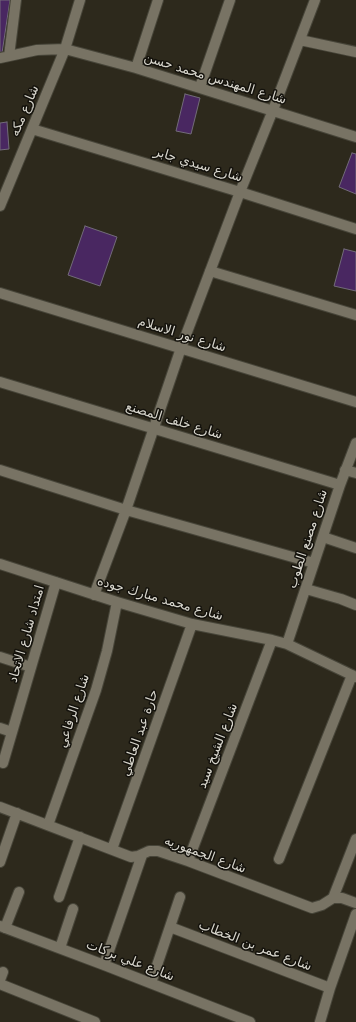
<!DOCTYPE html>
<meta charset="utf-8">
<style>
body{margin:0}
canvas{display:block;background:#2d291c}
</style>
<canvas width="356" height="1022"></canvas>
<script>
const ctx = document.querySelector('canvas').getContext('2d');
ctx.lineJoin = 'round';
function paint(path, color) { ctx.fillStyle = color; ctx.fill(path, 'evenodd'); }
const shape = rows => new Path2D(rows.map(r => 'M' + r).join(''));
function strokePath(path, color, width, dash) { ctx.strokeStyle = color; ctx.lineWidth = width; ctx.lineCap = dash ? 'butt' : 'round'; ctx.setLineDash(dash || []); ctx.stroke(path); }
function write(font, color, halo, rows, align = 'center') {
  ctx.font = font + ' "DejaVu Sans",Vazirmatn,sans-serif'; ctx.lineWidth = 3; ctx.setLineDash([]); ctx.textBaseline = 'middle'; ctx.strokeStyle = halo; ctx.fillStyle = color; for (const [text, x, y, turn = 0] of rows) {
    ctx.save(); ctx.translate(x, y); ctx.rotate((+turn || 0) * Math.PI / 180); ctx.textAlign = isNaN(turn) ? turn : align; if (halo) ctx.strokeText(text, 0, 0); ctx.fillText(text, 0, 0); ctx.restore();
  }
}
const building = shape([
 [0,0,10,0,2,53,0,53,0,0],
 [185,94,200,98,191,134,176,131,185,94],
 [7,122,9,149,0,150,0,123,7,122],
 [352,153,356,154,356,194,339,187,352,153],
 [85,226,117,237,100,286,68,275,85,226],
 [344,249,356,252,356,291,334,286,344,249]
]);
const street = shape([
 [300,40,356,52],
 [9,56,16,0],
 [0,58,37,50,65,49,136,68,356,137],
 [136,68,158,0],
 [200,87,230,0],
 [32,129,240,192,356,229],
 [0,206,65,49,80,0],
 [210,271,356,315],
 [0,293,356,402],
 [0,382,340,485],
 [0,470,126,510,314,563],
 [345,470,356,473],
 [323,537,356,548],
 [0,564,117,602,192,624,272,640,287,644,356,677],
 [306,589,341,599,356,605],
 [94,595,126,510,181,348,240,192,273,110,315,0],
 [287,644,340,485,356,443],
 [0,657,31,667],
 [0,728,12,732],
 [3,763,56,582],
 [0,807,131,857,138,856,149,851,158,851,188,861,312,908,322,905,333,898,342,898,356,903],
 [48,825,96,690,107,651,117,602],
 [112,849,192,624],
 [279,859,352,675],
 [188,861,272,640],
 [0,862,17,813],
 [59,897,80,837],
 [333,898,356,839],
 [0,926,104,965,250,1022],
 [170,927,330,988],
 [5,928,19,892],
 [60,948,73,909],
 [104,965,142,855],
 [0,980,3,972],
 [151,983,180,897],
 [0,984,95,1022],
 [320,1022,330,988,356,914]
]);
const streetNames = [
 ["شارع المهندس محمد حسن",215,79,17],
 ["شارع مكه",25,111,-67],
 ["شارع سيدي جابر",198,165,17],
 ["شارع نور الاسلام",182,335,17],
 ["شارع خلف المصنع",174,421,17],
 ["شارع مصنع الطوب",308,539,-72],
 ["شارع محمد مبارك جوده",160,599,16],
 ["امتداد شارع الاتحاد",27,634,-74],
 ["شارع الرفاعي",74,711,-72],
 ["حارة عبد العاطي",140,733,-71],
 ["شارع الشيخ سيد",218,746,-69],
 ["شارع الجمهوريه",205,855,20],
 ["شارع عمر بن الخطاب",255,946,21],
 ["شارع علي بركات",130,961,21]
];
paint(building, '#492761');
strokePath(building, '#726b79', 1);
strokePath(street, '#474539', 12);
strokePath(street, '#787364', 10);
write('13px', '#d7d5cc', '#14120c', streetNames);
</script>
